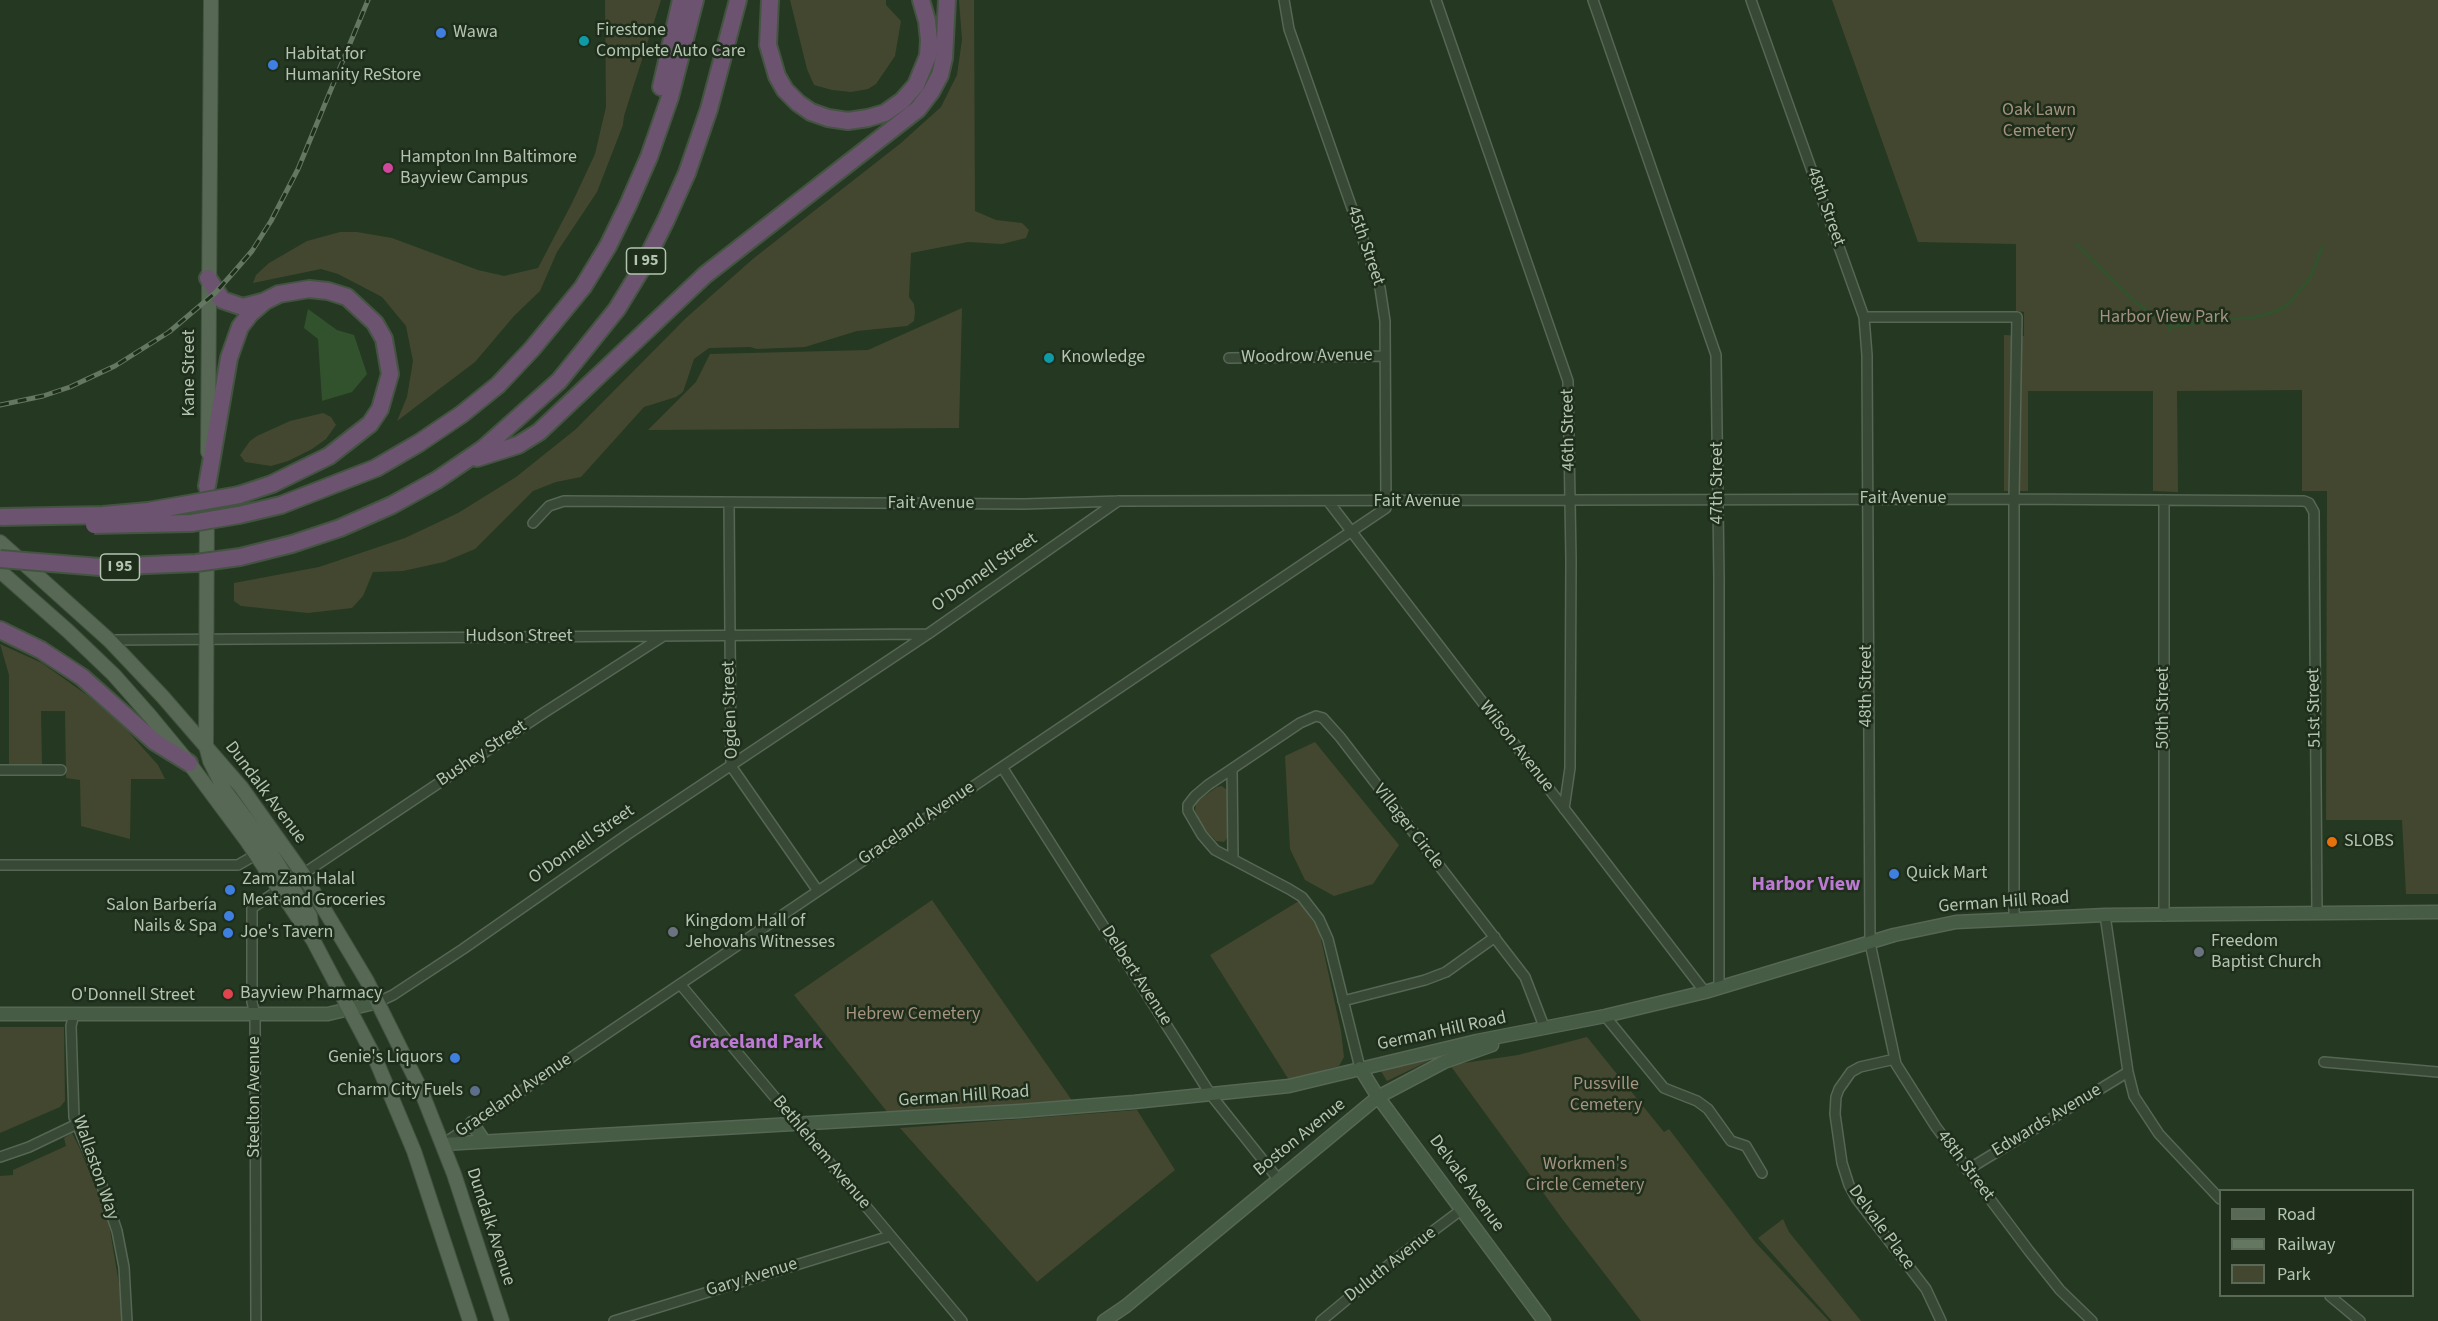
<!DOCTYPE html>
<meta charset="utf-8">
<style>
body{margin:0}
#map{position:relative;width:2438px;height:1321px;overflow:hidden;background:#253822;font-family:"Source Sans 3",sans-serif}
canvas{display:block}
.legend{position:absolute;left:2219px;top:1189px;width:195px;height:108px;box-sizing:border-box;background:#1e2e1b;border:2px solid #5a6a57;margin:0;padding:8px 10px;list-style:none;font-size:18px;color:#b3c5b1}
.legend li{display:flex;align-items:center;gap:12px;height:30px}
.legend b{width:30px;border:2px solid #5a6a57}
</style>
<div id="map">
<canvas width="2438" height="1321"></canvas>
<ul class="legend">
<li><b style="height:8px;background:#576954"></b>Road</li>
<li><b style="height:8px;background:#647861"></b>Railway</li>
<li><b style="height:16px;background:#434730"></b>Park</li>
</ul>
</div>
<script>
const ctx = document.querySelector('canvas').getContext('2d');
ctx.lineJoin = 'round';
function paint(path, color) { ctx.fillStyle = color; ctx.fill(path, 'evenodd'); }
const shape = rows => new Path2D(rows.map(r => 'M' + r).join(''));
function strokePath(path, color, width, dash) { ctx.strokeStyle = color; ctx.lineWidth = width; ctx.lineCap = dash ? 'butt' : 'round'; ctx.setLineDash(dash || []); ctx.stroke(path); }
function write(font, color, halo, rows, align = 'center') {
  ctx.font = font + ' "Source Sans 3",sans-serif'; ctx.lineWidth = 5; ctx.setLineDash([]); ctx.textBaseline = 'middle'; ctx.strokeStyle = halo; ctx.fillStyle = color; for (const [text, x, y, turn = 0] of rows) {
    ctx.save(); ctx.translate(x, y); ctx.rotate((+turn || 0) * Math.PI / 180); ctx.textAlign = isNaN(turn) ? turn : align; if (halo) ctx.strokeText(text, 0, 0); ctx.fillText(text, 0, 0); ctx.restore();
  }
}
const green = shape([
 [605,0,661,0,624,116,623,125,597,192,557,252,540,291,514,316,475,362,397,421,407,397,413,361,406,326,382,297,338,274,321,269,253,283,256,275,269,263,307,241,340,232,357,232,392,238,478,270,504,276,538,268,573,201,595,154,606,107],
 [790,0,886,0,886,5,901,21,895,56,876,84,868,89,851,92,832,90,814,85,807,69],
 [959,0,974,0,975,211,996,220,1022,223,1029,230,1026,238,1002,244,968,242,911,253,909,297,914,304,915,312,914,321,907,326,857,331,805,347,757,349,750,347,709,348,694,359,683,392,676,397,644,407,581,477,556,482,533,491,475,549,444,562,403,571,373,572,363,596,352,608,308,613,241,606,234,601,234,583,319,567,405,538,458,513,516,477,576,429,686,318,754,258,901,143,941,107,957,75,962,40],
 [1832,0,2438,0,2438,894,2406,894,2402,820,2326,820,2327,491,2302,491,2302,390,2177,391,2178,492,2153,491,2153,391,2028,391,2028,491,2004,491,2004,335,2024,336,2024,312,2016,311,2016,244,1918,242],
 [962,308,959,428,648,430,696,382,710,354,868,350],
 [323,413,331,417,336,425,326,439,312,449,288,461,271,466,245,462,240,455,250,441,257,436,290,421],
 [0,644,42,663,87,695,125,728,158,765,165,779,131,779,130,839,81,826,80,780,66,778,65,711,41,711,42,764,9,764,9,675],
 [1315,742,1399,845,1373,884,1334,896,1305,880,1290,849,1285,756],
 [1222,786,1227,790,1228,837,1224,842,1216,841,1200,824,1195,810,1196,802,1217,787],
 [932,900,1073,1102,888,1113,794,995],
 [1299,901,1319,930,1341,1031,1344,1057,1339,1066,1289,1080,1210,955],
 [0,1027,64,1027,65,1101,60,1107,0,1133],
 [1587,1037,1664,1132,1669,1129,1755,1242,1829,1321,1641,1321,1563,1220,1450,1065,1518,1055],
 [1441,1055,1387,1081,1379,1068],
 [1137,1110,1175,1170,1037,1282,900,1128],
 [72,1133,80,1149,108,1218,122,1302,122,1321,0,1321,0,1176,13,1175,13,1170,66,1146,64,1138],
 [1783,1219,1789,1232,1861,1321,1832,1321,1758,1238]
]);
const water = shape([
 [308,309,337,330,354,335,367,374,352,392,322,401,318,339,304,328]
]);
const stream = shape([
 [2076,244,2135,302,2172,327,2221,319,2251,318,2278,311,2289,303,2311,277,2322,247],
 [2168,331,2172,327]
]);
const street = shape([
 [1436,0,1568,381,1571,560,1570,768,1564,809],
 [1593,0,1716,355,1719,579,1719,987],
 [1751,0,1864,317,1867,355,1870,943,1896,1064,1936,1127,2029,1251,2060,1290,2092,1321],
 [1864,317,2017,317,2014,499,2014,918],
 [1229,358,1385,356],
 [2164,500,2164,916],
 [1328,501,1705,992],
 [729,503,731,766,818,891],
 [533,523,549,506,564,501,1024,504,1119,501,2014,499,2304,501,2309,503,2314,512,2317,914],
 [109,640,928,634],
 [1002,767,1211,1095,1278,1179],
 [1232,769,1233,858],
 [0,770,61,770],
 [0,865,238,865,257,854],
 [303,874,542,714,662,637],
 [2105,915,2128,1072,2134,1096,2159,1134,2220,1199],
 [680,984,962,1321],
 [1343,1001,1425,980,1446,972,1495,937],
 [378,1002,393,995,463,949,628,834,928,634,1118,501],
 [74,1014,71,1026,74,1117,99,1177,117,1231,124,1267,127,1321],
 [1605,1016,1664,1088,1697,1101,1708,1109,1731,1141,1746,1146,1762,1173],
 [1895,1059,1860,1067,1851,1072,1839,1089,1836,1097,1835,1114,1842,1163,1849,1185,1856,1198,1926,1289,1941,1321],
 [2324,1062,2438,1072],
 [1360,1068,1328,939,1319,919,1302,897,1289,889,1215,850,1202,835,1188,811,1188,805,1195,796,1208,785,1300,723,1316,716,1323,718,1340,737,1525,977,1545,1029],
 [443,1144,1386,508,1385,321,1380,288,1289,29,1284,0],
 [0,1157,29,1147,77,1124],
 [1967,1170,2128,1072],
 [2330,1296,2360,1321],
 [256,1321,255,1015,252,1002,252,908,280,889],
 [614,1321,890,1236],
 [1321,1321,1397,1258,1461,1210]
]);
const secondary = shape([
 [0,1014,328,1014,378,1002],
 [1360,1068,1378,1097,1544,1321],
 [472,1123,484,1141],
 [443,1144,1020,1111,1134,1102,1289,1086,1477,1041,1605,1016,1705,992,1894,935,1956,922,2105,915,2438,912],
 [1104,1321,1126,1306,1378,1097,1444,1062,1492,1045]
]);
const primary = shape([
 [208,452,211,0],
 [207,492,206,746,210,761,225,791,266,845,310,916,313,940],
 [0,542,109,640,163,697,241,787,303,874,367,981,420,1088,454,1174,502,1321],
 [0,571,68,631,114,675,151,717,189,763,247,841,313,940,375,1058,414,1151,470,1321]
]);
const highway = shape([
 [770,0,768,45,777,76,785,90,798,103,811,112,828,118,848,121,868,118,885,113,902,101,916,85,928,56,929,40,927,21,921,0],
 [661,87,681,0],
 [208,278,222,300,243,307,262,302],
 [477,458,518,445,539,432,705,275,918,109,931,92,940,75,944,58,947,0],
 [207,486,229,358,240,327,250,314,265,301,279,294,309,289,328,291,347,297,375,323,384,339,390,374,380,409,370,424,329,456,272,484,239,495],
 [239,515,281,505,376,468,419,443,462,414,498,385,532,349,583,287,608,246,628,205,649,157,670,97,695,0],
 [240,557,292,544,340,528,392,505,437,480,484,448,559,381,617,309,642,268,666,220,687,173,709,109,738,0],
 [0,630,41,650,82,677,155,742,189,763]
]);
const rail = shape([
 [0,405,43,396,70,387,115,366,169,332,215,293,233,273,252,251,271,221,298,169,368,0]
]);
const highwayBridge = shape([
 [0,517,103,515,148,511,239,495],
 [94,525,192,523,239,515],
 [0,559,100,567,196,563,240,557]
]);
const markers = [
 [441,33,6,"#3f7fe0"],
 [584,41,6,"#0f9aa8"],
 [273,65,6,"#3f7fe0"],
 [388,168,6,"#d1479c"],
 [1049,358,6,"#0f9aa8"],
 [2332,842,6,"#e8710a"],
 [1894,874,6,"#3f7fe0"],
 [230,890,6,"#3f7fe0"],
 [229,916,6,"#3f7fe0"],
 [673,932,6,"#6b7280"],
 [228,933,6,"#3f7fe0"],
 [2199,952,6,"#6b7280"],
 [228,994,6,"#e0444e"],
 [455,1058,6,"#3f7fe0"],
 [475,1091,6,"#5c6f8a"]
];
const shields = [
 [646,261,39],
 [120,567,39]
];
const shieldNames = [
 ["I 95",646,261],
 ["I 95",120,567]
];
const poiNames = [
 ["Firestone",596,31],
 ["Complete Auto Care",596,52],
 ["Wawa",453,33],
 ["Habitat for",285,55],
 ["Humanity ReStore",285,76],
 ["Hampton Inn Baltimore",400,158],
 ["Bayview Campus",400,179],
 ["Knowledge",1061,358],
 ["SLOBS",2344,842],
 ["Quick Mart",1906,874],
 ["Zam Zam Halal",242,880],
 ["Meat and Groceries",242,901],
 ["Salon Barbería",217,906,"right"],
 ["Nails & Spa",217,927,"right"],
 ["Kingdom Hall of",685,922],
 ["Jehovahs Witnesses",685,943],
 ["Joe's Tavern",240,933],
 ["Freedom",2211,942],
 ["Baptist Church",2211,963],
 ["Bayview Pharmacy",240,994],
 ["Genie's Liquors",443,1058,"right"],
 ["Charm City Fuels",463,1091,"right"]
];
const parkNames = [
 ["Oak Lawn",2039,111],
 ["Cemetery",2039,132],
 ["Harbor View Park",2164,318],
 ["Hebrew Cemetery",913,1015],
 ["Pussville",1606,1085],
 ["Cemetery",1606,1106],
 ["Workmen's",1585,1165],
 ["Circle Cemetery",1585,1186]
];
const streetNames = [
 ["48th Street",1825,207,70],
 ["45th Street",1365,246,71],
 ["Woodrow Avenue",1307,357,-1],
 ["Kane Street",190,373,-90],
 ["46th Street",1569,430,-91],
 ["47th Street",1718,483,-90],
 ["Fait Avenue",1903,499],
 ["Fait Avenue",1417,502],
 ["Fait Avenue",931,504],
 ["O'Donnell Street",985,573,-35],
 ["Hudson Street",519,637],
 ["48th Street",1867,686,-90],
 ["50th Street",2164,708,-90],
 ["51st Street",2315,708,-91],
 ["Ogden Street",731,710,-92],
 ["Wilson Avenue",1516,747,52],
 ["Bushey Street",482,754,-34],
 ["Dundalk Avenue",265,793,53],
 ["Graceland Avenue",917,824,-34],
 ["Villager Circle",1408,827,52],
 ["O'Donnell Street",582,845,-35],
 ["German Hill Road",2004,903,-4],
 ["Delbert Avenue",1136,976,57],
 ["O'Donnell Street",133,996],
 ["German Hill Road",1442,1032,-12],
 ["Graceland Avenue",514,1096,-34],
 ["Steelton Avenue",255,1097,-90],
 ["German Hill Road",964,1097,-4],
 ["Edwards Avenue",2047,1121,-31],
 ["Boston Avenue",1300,1138,-39],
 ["Bethlehem Avenue",821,1153,50],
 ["48th Street",1965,1166,53],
 ["Wallaston Way",95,1168,71],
 ["Delvale Avenue",1466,1184,54],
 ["Dundalk Avenue",490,1227,72],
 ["Delvale Place",1881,1228,54],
 ["Duluth Avenue",1391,1265,-38],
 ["Gary Avenue",752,1278,-17]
];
const neighbourhoodNames = [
 ["Harbor View",1806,886],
 ["Graceland Park",756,1044]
];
paint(green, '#434730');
paint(water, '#31522c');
strokePath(stream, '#31522c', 3);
strokePath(street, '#566754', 12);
strokePath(secondary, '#566754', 15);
strokePath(primary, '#41523f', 16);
strokePath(highway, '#435441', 20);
strokePath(street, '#384936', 9);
strokePath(secondary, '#465c44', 12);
strokePath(primary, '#576954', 14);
strokePath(highway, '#6c536f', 16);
strokePath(rail, '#647861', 5);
strokePath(rail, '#1e2e1b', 3, [9]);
strokePath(highwayBridge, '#435441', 20, []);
strokePath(highwayBridge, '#6c536f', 16);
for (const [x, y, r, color] of markers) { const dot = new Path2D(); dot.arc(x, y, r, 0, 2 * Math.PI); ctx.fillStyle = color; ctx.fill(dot); strokePath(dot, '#1e2e1b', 2); }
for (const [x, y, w] of shields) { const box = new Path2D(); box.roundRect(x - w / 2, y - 13, w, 26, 4.5); ctx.fillStyle = '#1e2e1b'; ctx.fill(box); strokePath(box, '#b3c5b1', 1.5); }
write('bold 16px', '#b3c5b1', null, shieldNames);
write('18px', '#b3c5b1', '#1e2e1b', poiNames, 'left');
write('18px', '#a59380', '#1e2e1b', parkNames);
write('18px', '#b3c5b1', '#1e2e1b', streetNames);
write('bold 20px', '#bd7ad5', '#1e2e1b', neighbourhoodNames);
</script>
